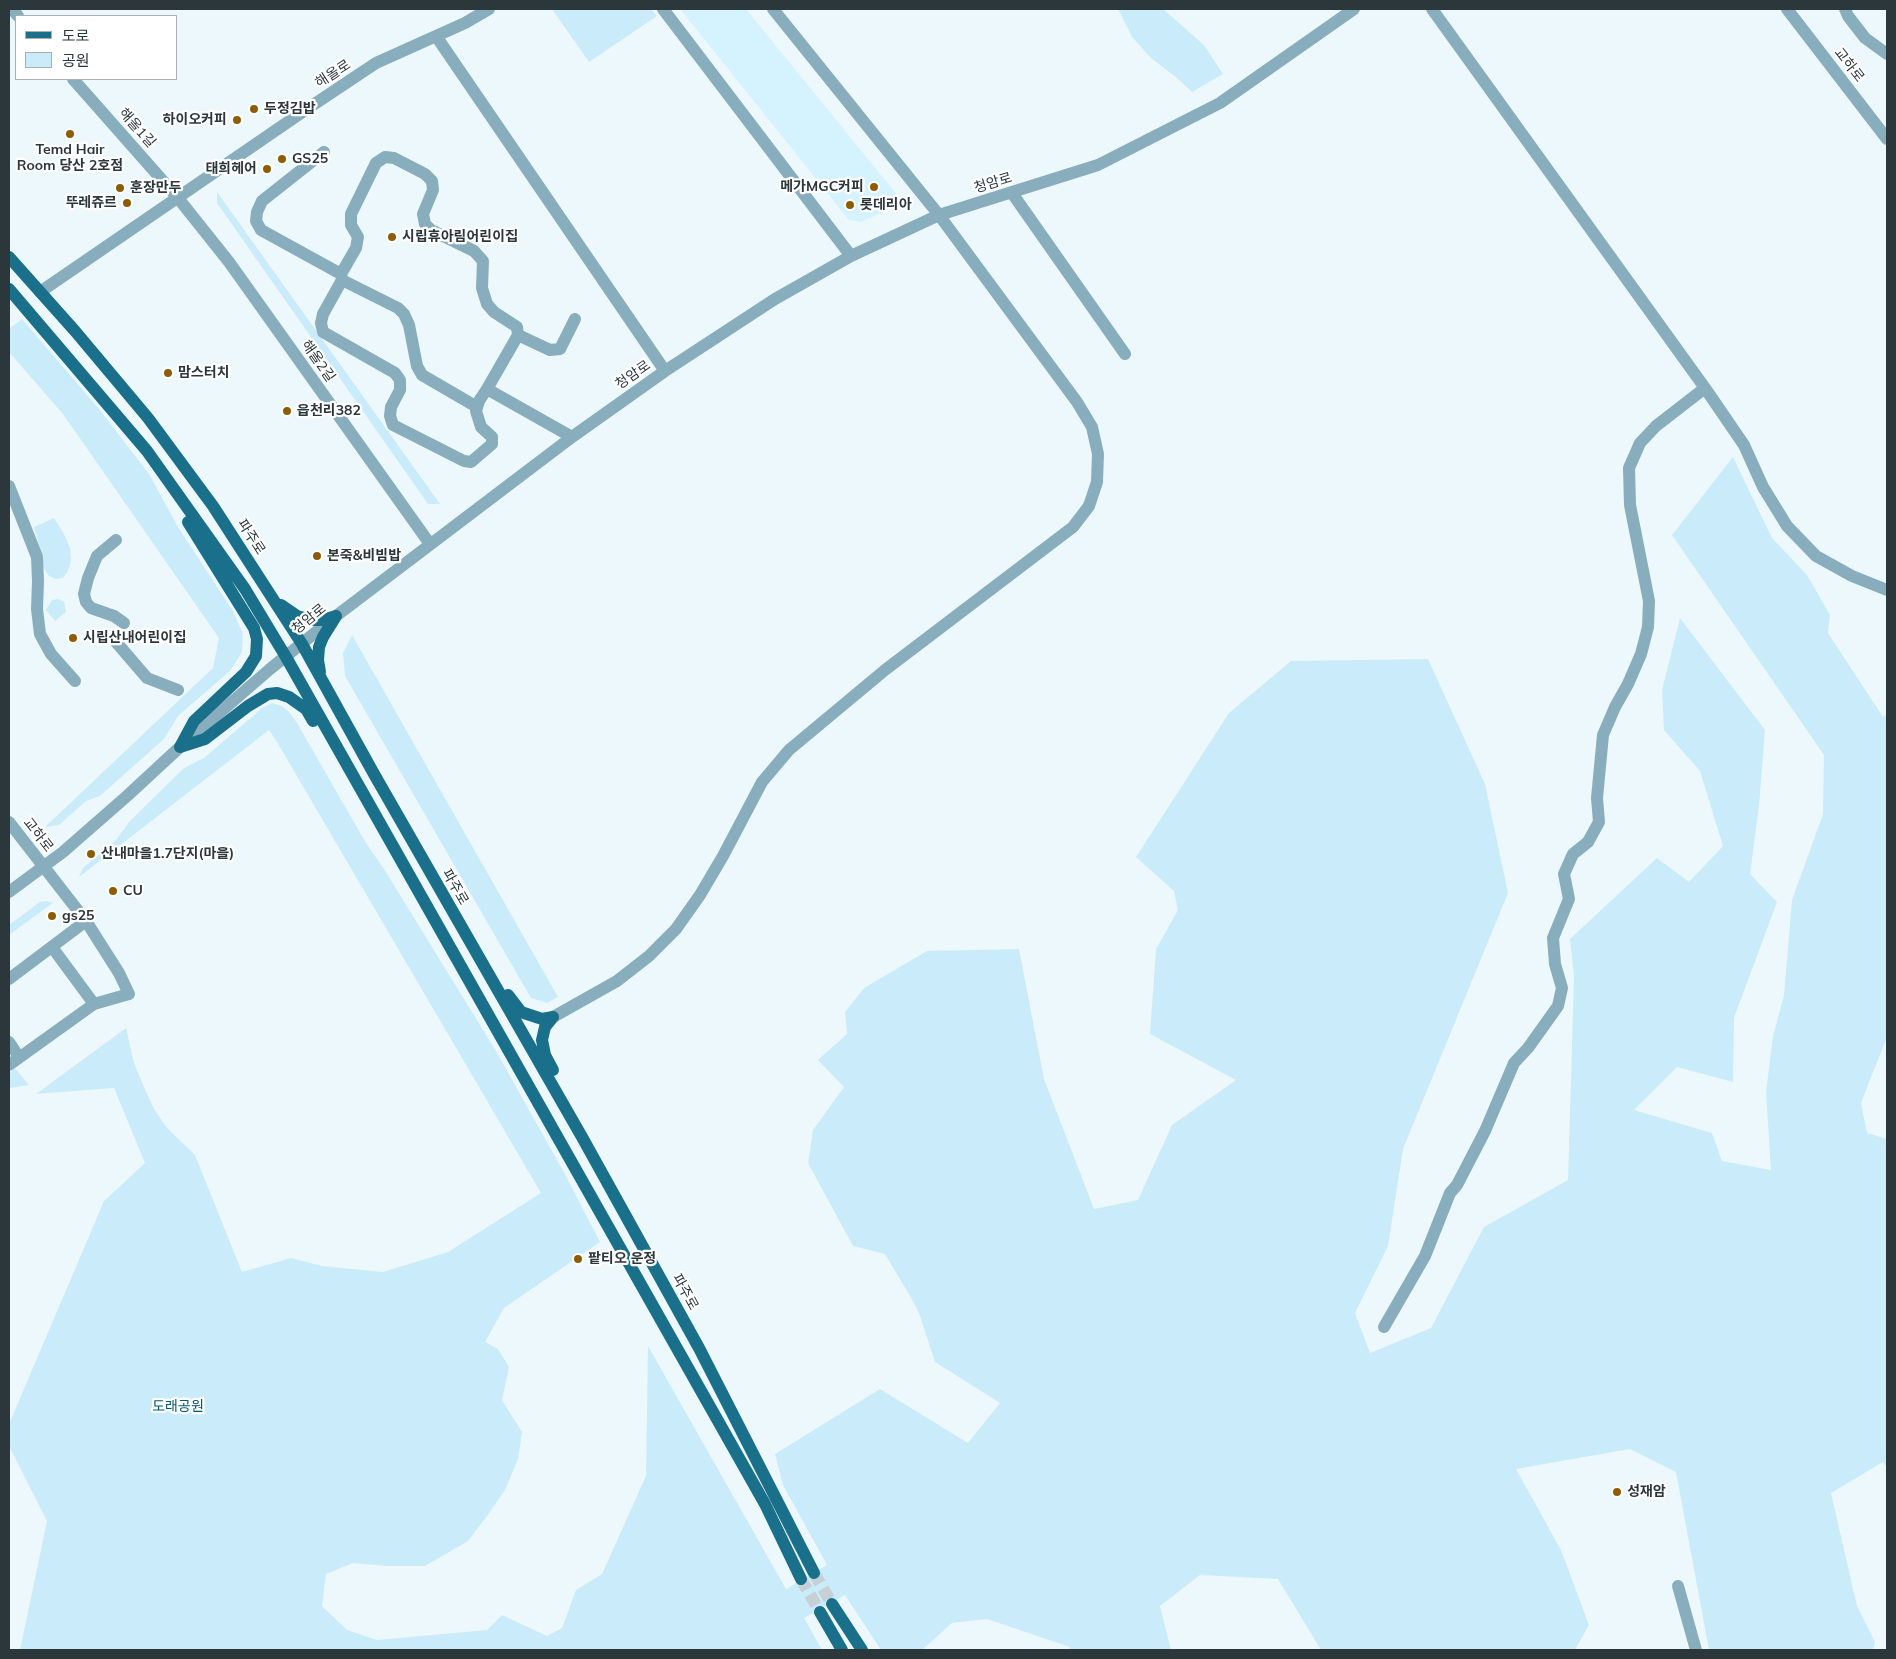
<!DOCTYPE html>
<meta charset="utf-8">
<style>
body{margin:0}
#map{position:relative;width:1896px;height:1659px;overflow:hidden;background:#edf8fc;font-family:Mulish,"Noto Sans KR",sans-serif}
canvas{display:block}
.frame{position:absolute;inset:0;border:10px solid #2c373b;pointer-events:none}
.legend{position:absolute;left:15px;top:15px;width:162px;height:65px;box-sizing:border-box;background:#fff;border:1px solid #abafb1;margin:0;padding:6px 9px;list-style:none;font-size:15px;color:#2c373b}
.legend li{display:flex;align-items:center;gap:10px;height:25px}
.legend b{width:25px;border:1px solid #abafb1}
</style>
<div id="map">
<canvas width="1896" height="1659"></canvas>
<div class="frame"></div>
<ul class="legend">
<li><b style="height:6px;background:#1a708a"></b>도로</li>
<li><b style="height:14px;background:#caecfa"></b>공원</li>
</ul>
</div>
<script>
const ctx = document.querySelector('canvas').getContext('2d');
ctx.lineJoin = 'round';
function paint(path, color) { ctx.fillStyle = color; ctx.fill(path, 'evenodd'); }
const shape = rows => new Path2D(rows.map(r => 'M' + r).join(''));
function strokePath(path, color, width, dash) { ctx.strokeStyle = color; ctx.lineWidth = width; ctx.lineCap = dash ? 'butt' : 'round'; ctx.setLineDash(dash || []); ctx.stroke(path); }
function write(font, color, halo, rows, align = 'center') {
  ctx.font = font + ' Mulish,"Noto Sans KR",sans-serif'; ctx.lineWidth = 4.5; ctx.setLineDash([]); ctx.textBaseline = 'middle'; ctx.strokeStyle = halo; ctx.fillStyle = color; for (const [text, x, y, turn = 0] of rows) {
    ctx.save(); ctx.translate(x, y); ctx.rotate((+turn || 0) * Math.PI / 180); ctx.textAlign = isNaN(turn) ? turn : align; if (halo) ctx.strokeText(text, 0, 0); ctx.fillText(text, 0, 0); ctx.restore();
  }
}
const built = shape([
 [680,9,746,9,898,196,895,207,861,222,849,220]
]);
const green = shape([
 [552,9,651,9,657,16,589,62],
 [1118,9,1163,9,1204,45,1223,74,1192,92,1177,78,1151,58,1132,37],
 [217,192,440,504,428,504,217,203],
 [22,319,99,409,149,474,178,527,233,611,243,634,242,652,230,671,178,716,164,739,100,796,86,801,59,825,45,827,213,668,219,638,63,414,9,352,9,329],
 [1733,457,1772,538,1807,575,1830,615,1828,633,1883,717,1887,714,1887,1037,1861,1103,1867,1133,1887,1139,1887,1468,1883,1462,1831,1493,1857,1606,1875,1642,1873,1650,1709,1650,1676,1472,1630,1449,1516,1469,1561,1550,1589,1625,1575,1650,1321,1650,1278,1579,1200,1575,1160,1606,1171,1650,1070,1650,1070,1647,987,1619,952,1623,922,1650,881,1650,845,1595,804,1618,822,1650,20,1650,47,1521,9,1446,9,1424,104,1201,145,1163,114,1088,36,1094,126,1028,134,1063,144,1087,154,1109,167,1128,195,1155,242,1272,291,1258,322,1266,383,1272,448,1252,541,1193,277,742,269,730,79,877,83,868,116,840,130,821,184,768,204,758,262,708,272,703,282,706,290,713,297,723,366,843,384,869,496,1051,566,1176,600,1242,504,1308,485,1342,498,1349,509,1367,502,1400,522,1432,518,1459,505,1490,487,1516,468,1541,425,1566,388,1566,353,1563,326,1574,322,1606,347,1630,377,1640,487,1630,502,1615,547,1636,562,1628,576,1590,602,1574,646,1476,648,1346,786,1589,827,1565,783,1485,775,1454,880,1389,968,1443,1000,1403,935,1362,919,1313,910,1296,885,1254,853,1246,808,1163,813,1130,844,1087,818,1060,847,1034,845,1012,864,988,927,951,1019,949,1044,1079,1094,1209,1138,1200,1172,1125,1236,1080,1150,1034,1156,949,1178,910,1174,891,1136,857,1229,713,1291,661,1428,659,1485,784,1508,893,1403,1149,1388,1246,1355,1313,1370,1353,1431,1328,1484,1227,1568,1180,1574,977,1570,939,1657,858,1689,882,1723,846,1700,771,1664,730,1662,690,1680,618,1765,730,1759,806,1750,874,1777,902,1734,1018,1733,1082,1677,1067,1634,1110,1712,1133,1722,1161,1771,1170,1766,1092,1773,1036,1784,995,1792,900,1823,814,1824,755,1672,535],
 [54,518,64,534,70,548,71,561,68,571,63,578,55,579,49,576,43,567,40,548,34,527],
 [58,599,64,602,66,612,55,621,46,610,52,600],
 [352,635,558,997,547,1003,531,998,345,676,343,653],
 [47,901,53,903,9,935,9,925,40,902],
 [15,1068,29,1085,9,1088,9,1073]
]);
const majorTunnel = shape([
 [814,1573,832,1604],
 [801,1579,820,1612]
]);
const minor = shape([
 [12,9,18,16],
 [663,9,851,256],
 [1432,9,1705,388,1744,445,1763,487,1787,526,1816,556,1852,576,1887,590],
 [1787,9,1887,139],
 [1845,9,1848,16,1865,38,1887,54],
 [436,36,665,371],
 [73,79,178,198,229,262,430,544],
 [324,152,262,201,257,212,256,221,261,230,341,274,342,280,323,314,321,323,323,332,395,373,400,380,400,390,391,407,390,416,393,425,464,461,471,462,492,444,492,437,481,427,476,411,479,401,487,389,518,335,517,327,494,312,487,304,482,288,483,261,474,251,431,230,425,224,423,214,433,190,432,181,425,174,394,158,385,157,376,163,351,214,351,225,358,237,356,248,341,274],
 [1012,193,1125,354],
 [342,280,398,308,404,314,409,325,417,366,422,375,477,407],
 [40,292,301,113,376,63,465,23,489,9],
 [518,335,550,350,560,349,575,319],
 [487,389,572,437],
 [9,486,37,557,38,581,37,609,40,634,51,654,75,681],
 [116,540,97,556,88,578,84,594,86,602,91,608,114,616,124,623],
 [116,642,147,678,178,690],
 [9,822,86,921,119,973,129,994,94,1004,9,1065],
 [9,892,63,852,127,796,180,747,270,669,336,616,572,437,665,371,775,299,851,256,939,215,1098,165,1220,103,1354,9],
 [52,947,94,1004],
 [9,979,86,921],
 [553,1017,617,981,649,956,676,929,700,895,723,856,762,782,789,750,885,670,1073,527,1089,506,1097,482,1098,454,1092,427,1077,402,939,215,773,9],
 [9,1042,19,1057],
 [1384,1327,1425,1256,1450,1193,1457,1185,1485,1131,1514,1063,1528,1048,1558,1006,1562,988,1555,964,1553,938,1569,899,1564,874,1573,854,1588,842,1599,822,1597,798,1603,735,1615,707,1628,684,1641,654,1648,627,1649,601,1630,505,1629,468,1640,443,1656,426,1705,388],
 [1678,1586,1696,1650]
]);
const major = shape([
 [9,257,75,331,148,418,213,506,302,644,374,774,582,1137,699,1348,814,1573],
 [9,289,147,451,245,589,286,657,765,1504,801,1579],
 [281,605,297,616,311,620,323,620,336,616],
 [320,672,318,660,319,647,323,637,336,616],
 [180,747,194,721,246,672,256,656,257,639,254,628,188,522],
 [180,747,205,739,248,706,268,694,277,693,289,697,306,709,313,721],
 [508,995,521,1012,542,1019,553,1017],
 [553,1070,545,1055,542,1040,545,1027,553,1017],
 [832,1604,862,1650],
 [820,1612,842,1650]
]);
const markers = [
 [254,109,5,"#8d5d05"],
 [237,120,5,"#8d5d05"],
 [70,134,5,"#8d5d05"],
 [282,159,5,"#8d5d05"],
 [267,169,5,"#8d5d05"],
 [874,187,5,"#8d5d05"],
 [120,188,5,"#8d5d05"],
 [127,203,5,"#8d5d05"],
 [850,205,5,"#8d5d05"],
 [392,237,5,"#8d5d05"],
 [168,373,5,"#8d5d05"],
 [287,411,5,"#8d5d05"],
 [317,556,5,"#8d5d05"],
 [73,638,5,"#8d5d05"],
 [91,854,5,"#8d5d05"],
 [113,891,5,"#8d5d05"],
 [52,916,5,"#8d5d05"],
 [578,1259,5,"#8d5d05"],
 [1617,1492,5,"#8d5d05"]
];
const streetNames = [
 ["교하로",1849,65,52],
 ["해올로",333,74,-33],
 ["해올1길",137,128,48],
 ["청암로",993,183,-17],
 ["해올2길",318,361,55],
 ["청암로",633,375,-35],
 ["파주로",251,537,57],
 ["청암로",309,619,-39],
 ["교하로",38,835,52],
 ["파주로",455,887,60],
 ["파주로",685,1292,61]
];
const poiNames = [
 ["두정김밥",264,109],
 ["하이오커피",227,120,"right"],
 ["Temd Hair",70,150,"center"],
 ["Room 당산 2호점",70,166,"center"],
 ["GS25",292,159],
 ["태희헤어",257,169,"right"],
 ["메가MGC커피",864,187,"right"],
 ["훈장만두",130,188],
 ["뚜레쥬르",117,203,"right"],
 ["롯데리아",860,205],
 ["시립휴아림어린이집",402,237],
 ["맘스터치",178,373],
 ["읍천리382",297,411],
 ["본죽&비빔밥",327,556],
 ["시립산내어린이집",83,638],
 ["산내마을1.7단지(마을)",101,854],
 ["CU",123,891],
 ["gs25",62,916],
 ["팥티오 운정",588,1259],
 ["성재암",1627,1492]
];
const parkNames = [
 ["도래공원",178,1407]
];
paint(built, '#d5f3fe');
paint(green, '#caecfa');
strokePath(majorTunnel, '#c6d1d5', 12, [12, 6]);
strokePath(minor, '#88adbc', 12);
strokePath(major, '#1a708a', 12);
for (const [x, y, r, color] of markers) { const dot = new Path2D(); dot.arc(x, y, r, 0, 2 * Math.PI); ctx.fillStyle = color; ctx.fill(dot); strokePath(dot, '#fff', 2); }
write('14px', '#2c373b', '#fff', streetNames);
write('bold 14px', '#2c373b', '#fff', poiNames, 'left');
write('14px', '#02586f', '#fff', parkNames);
</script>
